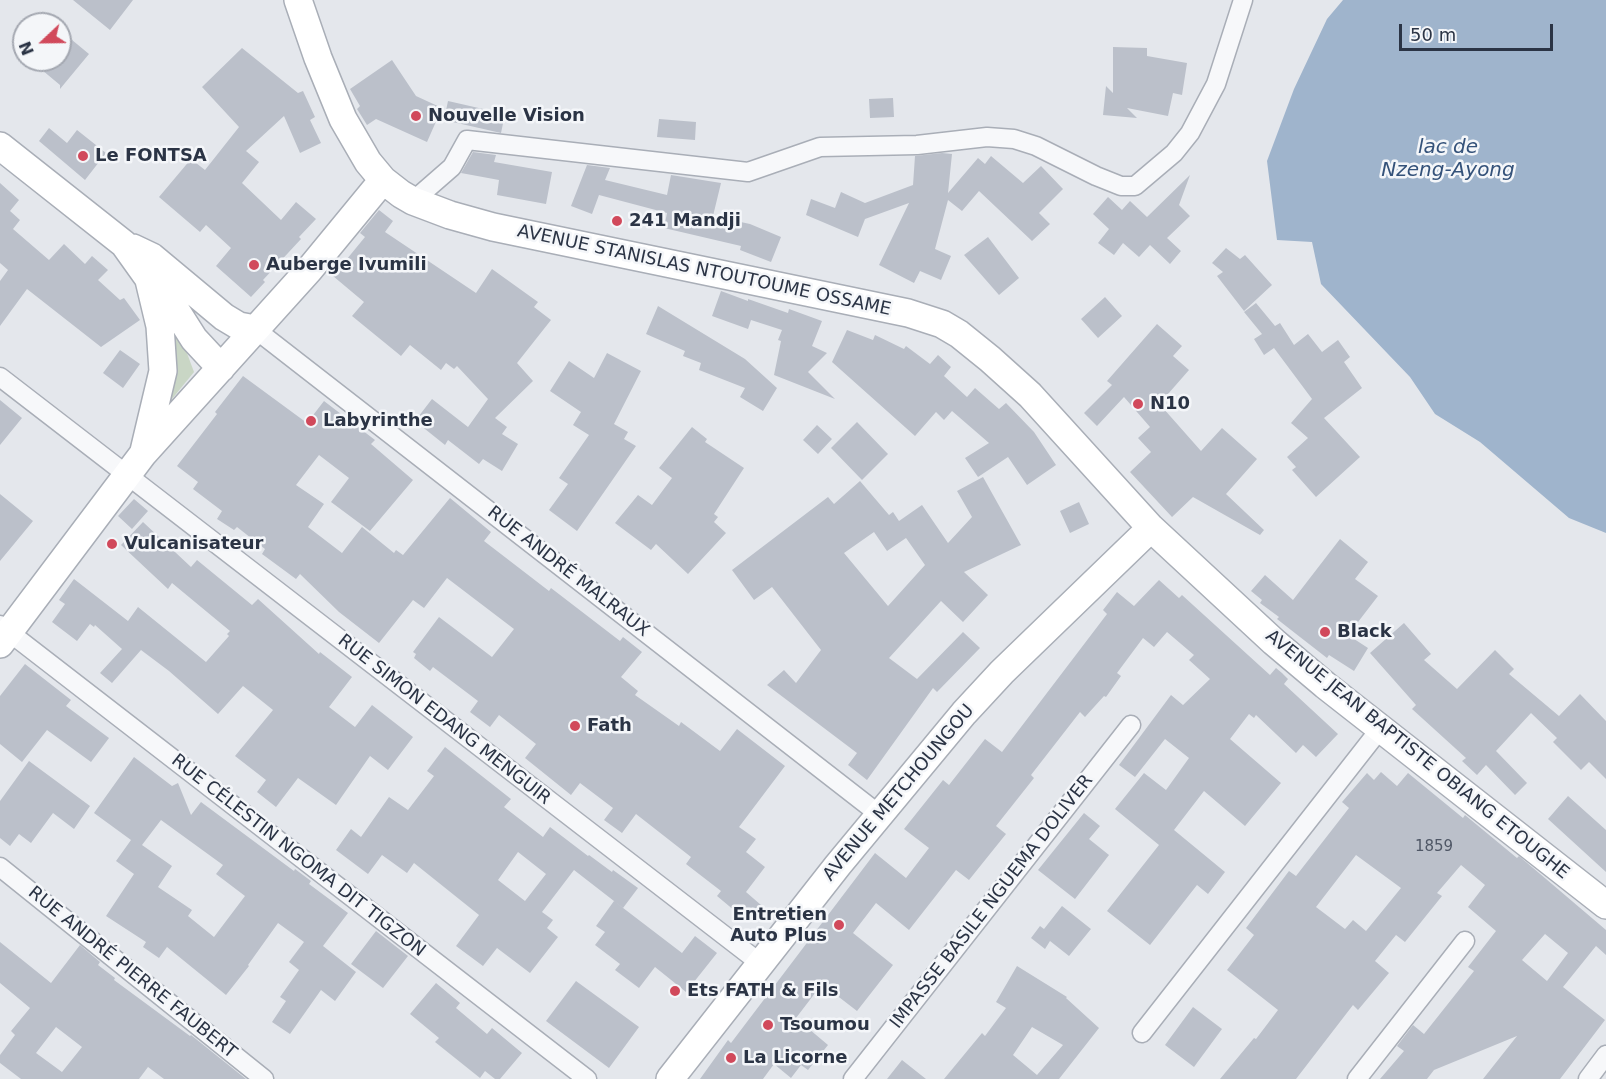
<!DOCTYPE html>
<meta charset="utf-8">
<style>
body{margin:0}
#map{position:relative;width:1606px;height:1079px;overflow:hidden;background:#e4e7ec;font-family:"DejaVu Sans",sans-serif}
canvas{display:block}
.north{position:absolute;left:12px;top:12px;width:60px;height:60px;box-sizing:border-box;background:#f4f6f9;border:2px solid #a4a8b1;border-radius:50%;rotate:248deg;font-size:16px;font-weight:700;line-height:24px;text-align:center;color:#2b3445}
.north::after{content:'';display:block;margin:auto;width:21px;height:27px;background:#d1495b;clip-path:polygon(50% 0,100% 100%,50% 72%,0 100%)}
.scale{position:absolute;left:1399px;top:24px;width:154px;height:27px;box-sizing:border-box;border:3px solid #2b3445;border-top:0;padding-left:8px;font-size:18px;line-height:21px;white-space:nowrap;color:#2b3445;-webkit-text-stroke:4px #f4f6f9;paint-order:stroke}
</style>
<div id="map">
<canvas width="1606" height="1079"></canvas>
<div class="north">N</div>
<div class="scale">50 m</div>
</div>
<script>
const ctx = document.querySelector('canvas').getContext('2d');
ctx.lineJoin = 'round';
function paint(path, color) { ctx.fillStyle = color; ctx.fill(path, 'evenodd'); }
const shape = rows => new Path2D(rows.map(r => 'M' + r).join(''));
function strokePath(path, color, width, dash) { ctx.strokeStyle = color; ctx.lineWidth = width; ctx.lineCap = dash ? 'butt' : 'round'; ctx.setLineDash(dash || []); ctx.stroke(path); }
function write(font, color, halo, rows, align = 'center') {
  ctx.font = font + ' "DejaVu Sans",sans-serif'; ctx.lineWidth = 5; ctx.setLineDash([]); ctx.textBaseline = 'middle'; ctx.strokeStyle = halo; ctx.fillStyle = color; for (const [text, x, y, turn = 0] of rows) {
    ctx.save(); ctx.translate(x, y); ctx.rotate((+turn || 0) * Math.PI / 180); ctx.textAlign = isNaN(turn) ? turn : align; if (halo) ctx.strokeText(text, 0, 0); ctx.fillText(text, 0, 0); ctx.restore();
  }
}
const green = shape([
 [178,329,194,372,163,410,170,333]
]);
const water = shape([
 [1343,0,1606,0,1606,533,1569,518,1480,442,1435,414,1410,377,1321,284,1312,242,1277,240,1267,161,1294,89,1327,19]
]);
const building = shape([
 [73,0,133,0,110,30],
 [60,30,89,54,60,89,60,85,30,60,60,60],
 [1113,47,1147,48,1147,56,1187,63,1182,95,1173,93,1168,116,1127,108,1137,118,1103,115,1106,86,1113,93],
 [242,48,298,93,303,91,315,117,310,120,321,143,300,153,284,116,246,151,259,162,242,183,281,220,296,202,316,219,299,237,301,239,263,280,265,282,251,297,216,266,231,248,206,225,200,232,159,197,191,159,205,170,239,127,202,87],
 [392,60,416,96,442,108,427,142,376,119,367,125,357,109,360,106,350,89],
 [893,98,894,117,870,118,869,99],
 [448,101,505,114,501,133,444,120],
 [659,119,696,122,695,140,657,137],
 [49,128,67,143,77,130,106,153,85,180,39,141],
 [473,152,496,155,494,162,552,172,546,204,497,195,499,180,461,173],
 [942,153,952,154,948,193,978,158,985,164,991,156,1023,183,1041,166,1063,189,1039,213,1050,224,1032,241,979,191,962,211,948,200,935,249,951,256,941,280,920,271,914,283,879,265,909,203,865,219,858,237,806,215,811,199,835,208,841,192,865,203,913,185,915,156],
 [587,165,610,168,605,180,667,195,671,175,721,183,713,216,750,224,781,237,771,262,740,250,741,246,664,228,667,213,599,195,592,214,571,206],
 [1190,175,1179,205,1190,216,1167,238,1181,251,1170,264,1150,245,1139,257,1123,243,1114,255,1098,243,1109,229,1093,214,1108,197,1122,210,1130,201,1147,217],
 [0,183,19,200,10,211,20,220,13,229,49,260,64,244,85,264,92,256,108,270,98,280,120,300,124,298,140,320,101,347,27,289,0,326,0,281,8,270,0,263],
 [379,210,393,221,385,232,476,293,492,269,538,302,534,307,551,320,517,363,533,381,495,418,507,427,502,434,518,444,502,471,483,459,479,464,448,440,445,445,415,421,432,399,468,427,488,399,457,366,454,369,446,363,441,370,410,345,401,356,352,316,364,302,333,276,365,237,360,233],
 [988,237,1019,278,999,295,964,255],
 [1226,248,1240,259,1245,255,1272,285,1244,311,1217,276,1223,272,1212,263],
 [721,291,748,301,748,299,788,313,789,309,822,321,812,346,827,353,808,372,835,399,774,375,781,341,778,340,782,330,751,320,748,329,712,316],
 [1105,297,1122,316,1098,338,1081,319],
 [1256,303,1275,326,1280,323,1294,345,1308,334,1322,352,1338,340,1350,357,1344,362,1362,388,1324,418,1360,457,1316,497,1292,470,1296,467,1287,457,1308,438,1291,423,1312,399,1274,348,1264,355,1254,339,1262,334,1244,312],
 [658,306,745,359,777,388,763,411,740,397,745,388,699,370,701,363,683,356,685,351,646,334],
 [1157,324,1182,346,1173,356,1189,370,1161,402,1165,407,1163,408,1201,451,1222,428,1257,459,1226,494,1264,530,1260,535,1193,497,1172,517,1130,472,1151,452,1138,438,1150,427,1124,397,1097,426,1084,413,1112,385,1107,381],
 [847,330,873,340,875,335,904,349,906,346,930,364,938,355,951,367,944,376,967,397,975,388,999,409,1006,403,1034,432,1056,465,1027,485,1008,457,978,477,965,458,989,443,952,411,944,420,936,412,915,436,832,362],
 [120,350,140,364,123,388,103,373],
 [607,353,641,371,614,424,628,432,624,439,636,446,577,531,549,510,568,484,559,478,589,435,573,425,581,412,550,391,569,361,594,378],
 [243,376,307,423,324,401,375,440,371,444,413,480,370,531,331,502,349,478,319,455,296,485,324,504,308,527,342,553,362,527,394,553,396,550,403,555,450,498,491,532,484,541,549,591,551,588,620,641,623,637,642,652,621,677,638,691,635,695,679,726,681,722,720,751,737,729,785,766,739,827,756,839,746,852,765,867,746,892,761,905,747,921,717,896,721,891,686,864,691,857,636,814,622,833,604,820,613,808,580,783,571,795,525,758,536,744,499,715,490,727,470,712,478,701,433,667,430,671,414,658,416,654,413,652,439,617,492,657,514,629,447,578,424,608,413,600,379,643,339,612,300,574,296,579,262,554,265,549,237,527,234,530,217,519,222,511,193,489,198,482,177,466,217,414,215,412],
 [0,400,22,418,0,445],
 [857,422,888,454,862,480,831,448],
 [817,425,832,439,818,454,803,440],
 [692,427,707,439,705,442,744,468,714,514,718,517,714,522,726,533,688,574,656,544,651,550,615,523,638,495,652,505,672,478,659,468],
 [983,477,1021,545,964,572,988,595,963,622,941,601,889,658,917,679,963,632,980,648,937,692,933,688,867,780,848,765,857,753,767,685,784,670,796,683,821,650,772,587,754,600,732,570,828,497,834,504,860,481,889,515,893,512,899,521,922,505,948,543,972,517,957,491],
 [874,532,887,551,906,538,925,565,888,606,844,553],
 [0,494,33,521,0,561],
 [134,499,148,511,132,529,118,516],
 [1079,502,1089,524,1070,533,1060,511],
 [143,522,191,567,197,560,252,605,258,599,319,654,320,652,352,677,329,707,355,727,372,705,413,737,388,770,370,756,336,805,298,778,276,807,257,792,266,780,235,756,273,710,243,686,218,714,169,671,141,650,112,683,100,673,122,649,95,625,94,627,90,624,77,641,52,622,65,604,59,600,74,579,128,621,138,607,206,662,229,636,227,634,230,631,172,583,168,589,121,545],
 [1340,539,1368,562,1355,579,1378,596,1348,635,1368,648,1354,671,1329,655,1327,658,1291,630,1277,619,1279,617,1260,603,1262,600,1251,591,1265,575,1293,600],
 [1159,580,1179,598,1182,595,1270,675,1276,668,1282,673,1288,679,1284,684,1338,734,1316,757,1303,745,1296,753,1256,715,1254,718,1249,714,1230,739,1281,783,1245,826,1204,791,1174,830,1225,872,1208,894,1197,885,1150,945,1107,911,1159,845,1115,809,1144,773,1166,790,1189,758,1165,739,1135,777,1119,765,1171,695,1183,705,1210,679,1189,660,1194,655,1167,632,1154,647,1143,638,1117,673,1121,676,1106,697,1104,696,1085,717,1080,712,1031,775,1034,778,996,826,1006,834,969,880,956,870,909,930,876,903,853,933,893,965,857,1011,822,984,796,1018,828,1045,808,1070,801,1065,791,1078,774,1064,763,1079,700,1079,728,1040,731,1043,875,853,906,878,929,848,904,829,943,780,949,785,985,739,1002,752,1107,614,1103,610,1117,592,1134,606],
 [1404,623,1431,654,1424,660,1457,689,1495,650,1514,669,1509,674,1559,716,1580,694,1606,721,1606,779,1589,762,1581,770,1553,742,1557,738,1531,713,1496,751,1527,783,1515,795,1486,765,1477,775,1462,761,1466,758,1412,709,1416,705,1370,653],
 [25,664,71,700,66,706,109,738,91,762,47,730,22,762,0,744,0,696],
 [445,747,511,799,504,807,543,837,550,827,588,856,589,855,612,872,613,870,638,888,623,908,574,870,542,912,553,920,547,928,558,937,530,973,497,948,483,966,456,946,479,915,414,863,407,873,382,855,368,874,336,850,351,829,361,837,389,797,408,810,434,776,427,771],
 [518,852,546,874,525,901,498,880],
 [134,757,172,786,178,783,191,815,201,802,294,871,295,869,311,881,309,884,348,913,323,946,356,972,335,1001,321,990,290,1034,272,1022,286,1001,280,997,299,970,289,962,304,942,278,923,248,965,249,966,226,995,167,947,159,958,143,947,146,942,106,916,134,874,116,861,131,840,94,813],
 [161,820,223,865,216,874,245,896,214,937,188,916,192,910,158,887,172,866,142,845],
 [29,761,90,806,74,829,53,813,31,843,19,834,10,846,0,838,0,801],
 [1381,772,1397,786,1408,773,1463,818,1465,815,1517,858,1519,856,1606,930,1606,955,1596,946,1563,987,1605,1020,1560,1079,1483,1079,1517,1036,1434,1070,1427,1079,1380,1079,1404,1051,1397,1046,1413,1025,1424,1034,1474,971,1468,967,1496,931,1468,907,1485,885,1461,865,1437,893,1442,896,1405,942,1396,935,1375,961,1389,973,1358,1010,1353,1005,1296,1079,1220,1079,1254,1038,1256,1039,1278,1010,1227,970,1254,935,1246,928,1289,871,1296,876,1349,808,1342,802,1367,773,1374,780],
 [1356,855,1401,888,1366,931,1353,920,1345,929,1316,907],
 [1545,934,1568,953,1547,981,1522,960],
 [1568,796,1606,830,1606,872,1548,819],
 [1084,813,1100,826,1089,839,1109,855,1075,899,1038,870],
 [614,901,682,953,695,936,717,953,686,992,655,967,639,988,615,970,620,964,595,945,605,932,596,926],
 [1062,906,1091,929,1069,956,1050,941,1045,949,1031,938,1040,926,1044,929],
 [376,931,408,956,383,988,351,964],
 [0,942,51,983,80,945,100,962,98,965,115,978,114,980,190,1036,191,1035,246,1079,164,1079,148,1067,139,1079,21,1079,0,1063,0,1055,15,1035,11,1031,30,1008,0,983],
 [56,1027,82,1047,62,1072,36,1053],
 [1017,966,1067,997,1066,998,1099,1028,1059,1079,944,1079,982,1033,985,1036,1006,1008,996,1002],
 [1032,1027,1063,1045,1037,1075,1013,1055],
 [576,981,639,1027,609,1068,546,1021],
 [436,983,460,1003,456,1008,487,1034,492,1028,522,1053,500,1079,495,1079,485,1071,480,1078,435,1042,439,1038,410,1014],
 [1193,1007,1222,1029,1194,1067,1165,1045],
 [902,1060,926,1079,887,1079]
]);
const street = shape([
 [413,201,452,167,467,140,748,172,820,147,917,145,987,137,1014,139,1036,146,1096,176,1121,186,1135,186,1174,153,1190,133,1216,84,1243,0],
 [255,329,880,815],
 [0,377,760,963],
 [0,625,587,1079],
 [0,867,264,1079],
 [1142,1033,1380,729],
 [853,1079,1131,725],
 [1357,1079,1465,941],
 [1588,1079,1606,1055]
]);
const secondary = shape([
 [298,0,318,58,343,119,368,162,383,180,401,194,413,201,450,215,493,227,908,313,942,324,959,334,990,359,1030,395,1151,528,1274,642,1325,685,1606,905],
 [0,146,124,244,149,279,168,298,194,339,221,368],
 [133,248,152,257,224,317,239,326,255,329],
 [144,451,163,371,160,326,149,280],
 [0,644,143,454,309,270,383,180],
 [670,1079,838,865,964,713,1002,672,1151,528]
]);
const markers = [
 [416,116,6,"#d1495b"],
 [83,156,6,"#d1495b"],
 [617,221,6,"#d1495b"],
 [254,265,6,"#d1495b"],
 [1138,404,6,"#d1495b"],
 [311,421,6,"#d1495b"],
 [112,544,6,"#d1495b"],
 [1325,632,6,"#d1495b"],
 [575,726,6,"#d1495b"],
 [839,925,6,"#d1495b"],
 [675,991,6,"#d1495b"],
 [768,1025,6,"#d1495b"],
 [731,1058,6,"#d1495b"]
];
const numberNames = [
 ["1859",1434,847]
];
const poiNames = [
 ["Nouvelle Vision",428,116],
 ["Le FONTSA",95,156],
 ["241 Mandji",629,221],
 ["Auberge Ivumili",266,265],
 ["N10",1150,404],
 ["Labyrinthe",323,421],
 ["Vulcanisateur",124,544],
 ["Black",1337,632],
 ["Fath",587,726],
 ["Entretien",827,915,"right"],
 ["Auto Plus",827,936,"right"],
 ["Ets FATH & Fils",687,991],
 ["Tsoumou",780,1025],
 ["La Licorne",743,1058]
];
const streetNames = [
 ["AVENUE STANISLAS NTOUTOUME OSSAME",704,271,12],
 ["RUE ANDRÉ MALRAUX",568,572,38],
 ["RUE SIMON EDANG MENGUIR",444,720,38],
 ["AVENUE JEAN BAPTISTE OBIANG ETOUGHE",1417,755,39],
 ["AVENUE METCHOUNGOU",899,793,-50],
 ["RUE CÉLESTIN NGOMA DIT TIGZON",298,856,38],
 ["IMPASSE BASILE NGUEMA DOLIVER",992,902,-52],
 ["RUE ANDRÉ PIERRE FAUBERT",132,973,39]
];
const waterNames = [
 ["lac de",1448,148],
 ["Nzeng-Ayong",1448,171]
];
paint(green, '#c9d6c5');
paint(water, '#9fb4cc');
paint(building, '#bbc0ca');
strokePath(street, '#a9aeb7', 21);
strokePath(secondary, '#a9aeb7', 30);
strokePath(street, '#f7f8fa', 18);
strokePath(secondary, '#fff', 27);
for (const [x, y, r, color] of markers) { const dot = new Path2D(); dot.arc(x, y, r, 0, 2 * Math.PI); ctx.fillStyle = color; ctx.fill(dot); strokePath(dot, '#f4f6f9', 2); }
write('15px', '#4f5766', null, numberNames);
write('bold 18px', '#2b3445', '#f4f6f9', poiNames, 'left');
write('18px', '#2b3445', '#f4f6f9', streetNames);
write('italic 20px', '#34527a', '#f4f6f9', waterNames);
</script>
